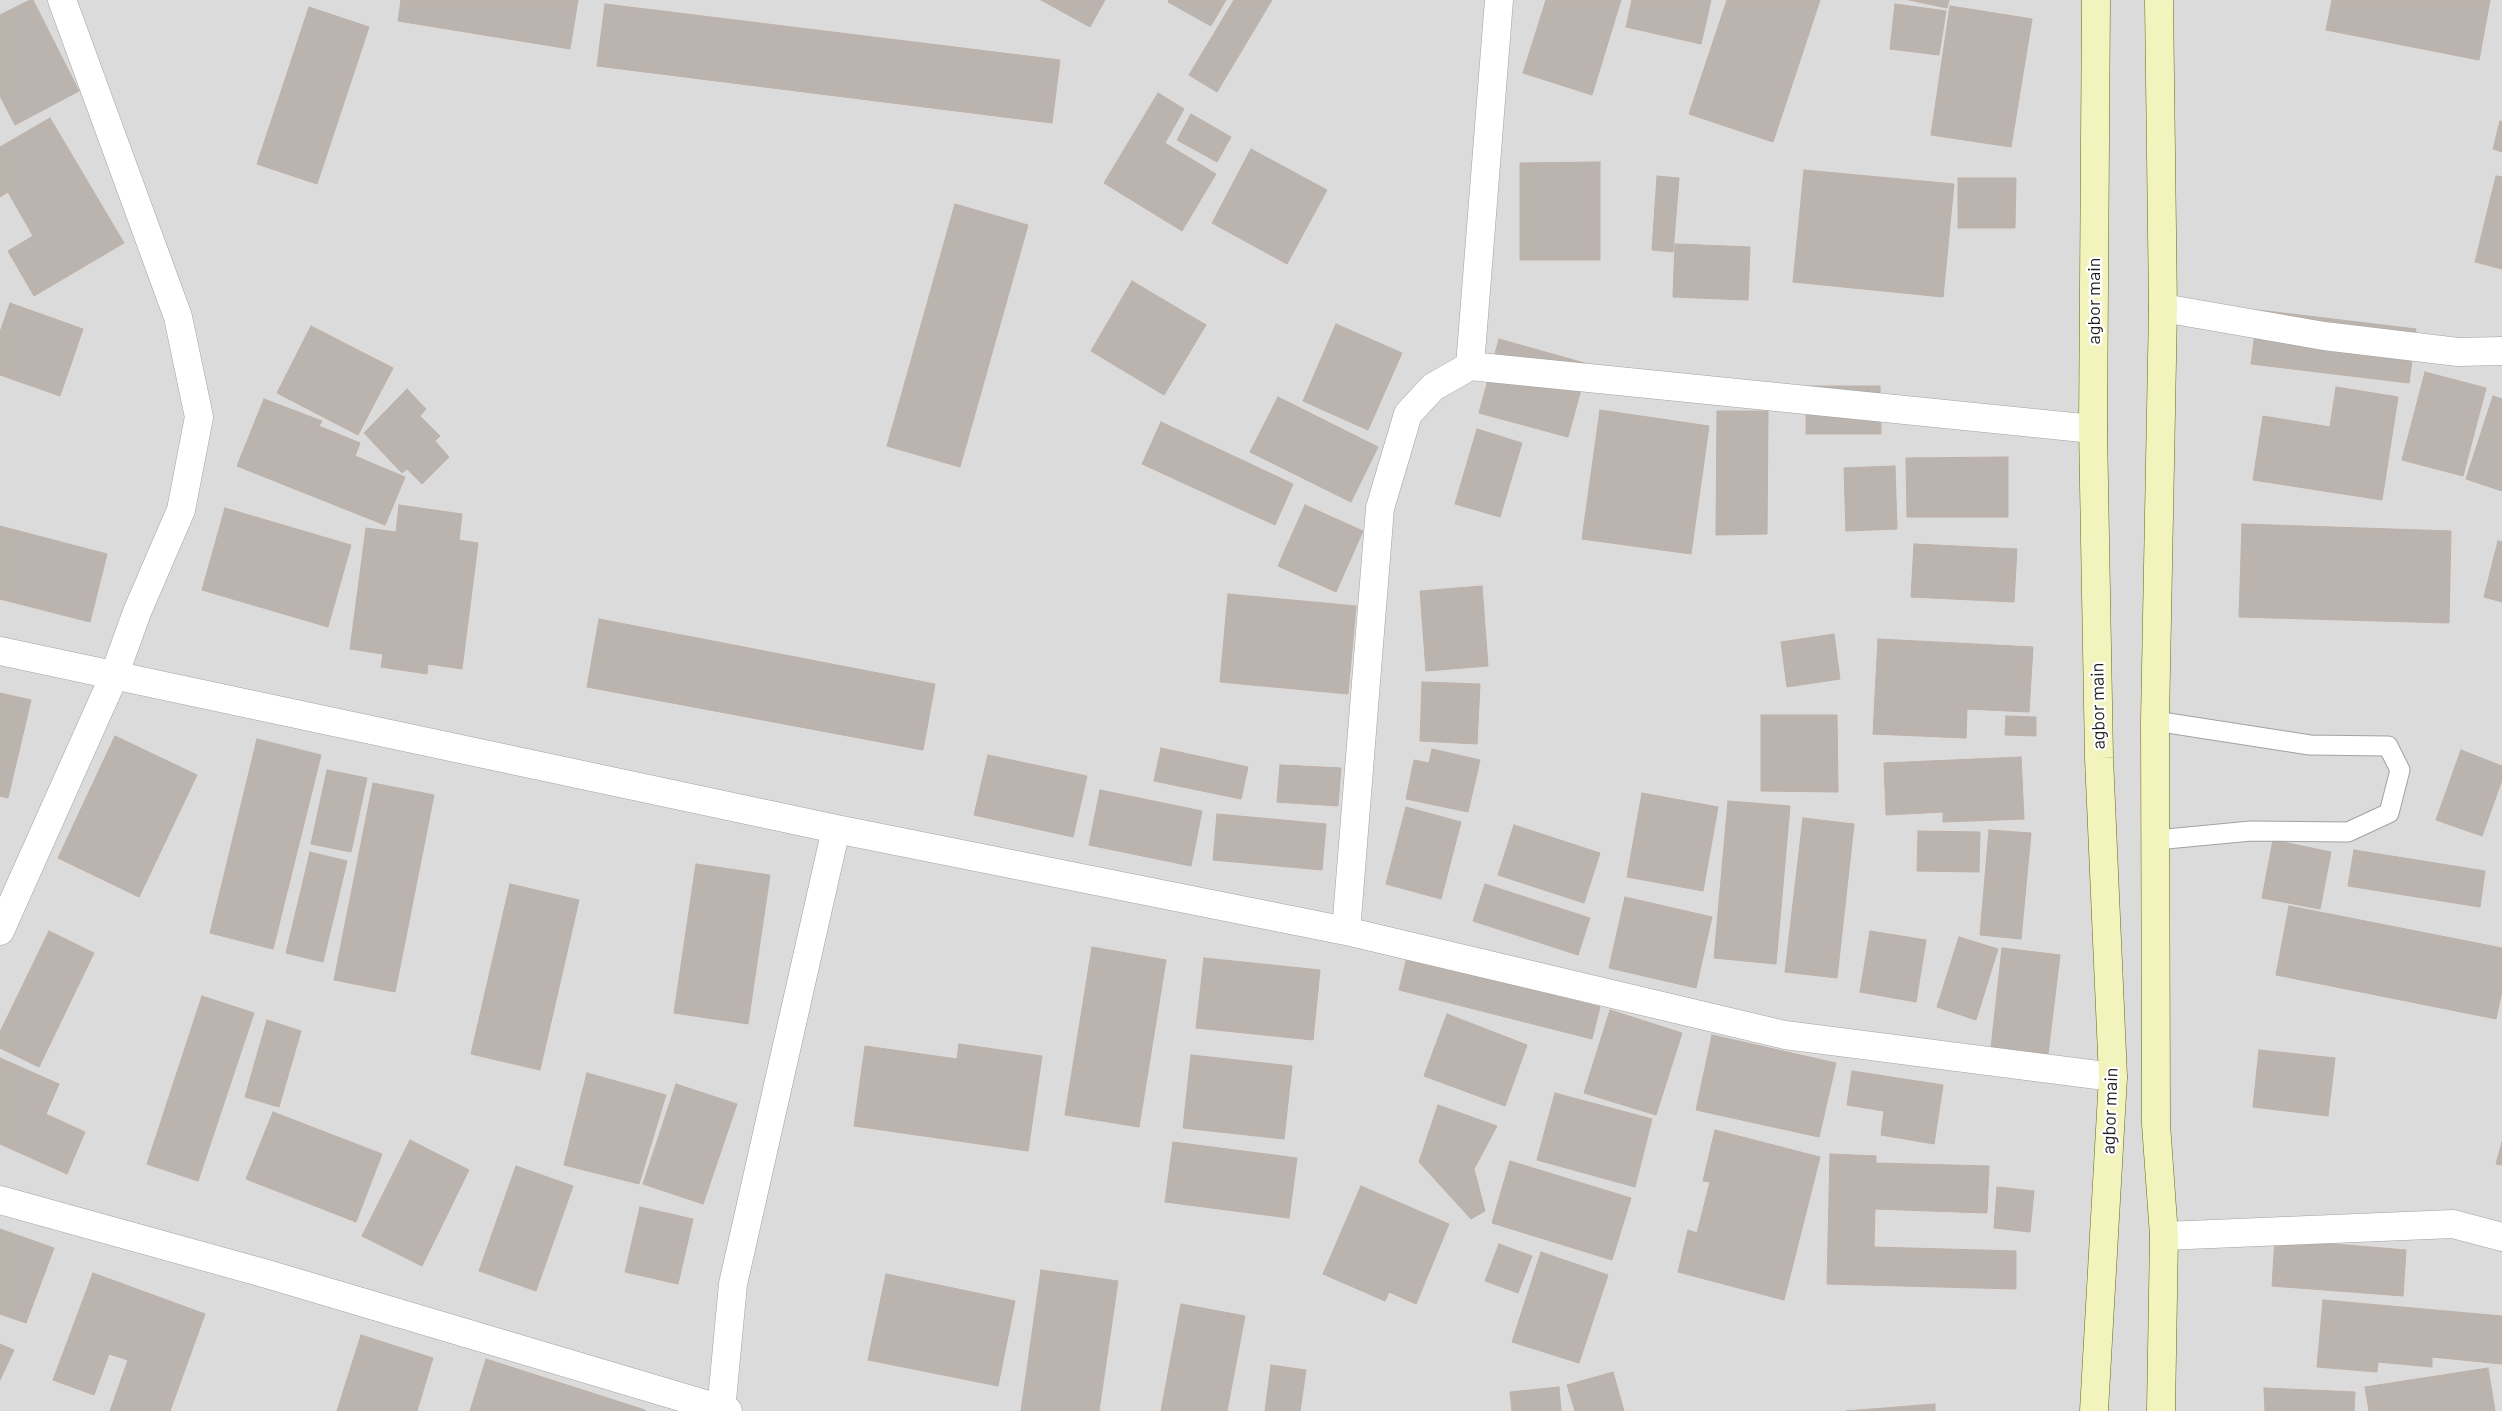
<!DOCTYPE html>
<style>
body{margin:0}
canvas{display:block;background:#eeebe5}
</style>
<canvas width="2502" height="1411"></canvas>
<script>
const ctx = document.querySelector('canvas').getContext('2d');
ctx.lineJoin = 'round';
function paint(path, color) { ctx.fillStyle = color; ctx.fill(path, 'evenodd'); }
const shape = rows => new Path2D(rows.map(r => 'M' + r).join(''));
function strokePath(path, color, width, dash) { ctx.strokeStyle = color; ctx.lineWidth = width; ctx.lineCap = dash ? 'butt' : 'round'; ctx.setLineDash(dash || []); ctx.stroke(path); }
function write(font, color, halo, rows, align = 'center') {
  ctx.font = font + ' Barlow,sans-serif'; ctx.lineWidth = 4.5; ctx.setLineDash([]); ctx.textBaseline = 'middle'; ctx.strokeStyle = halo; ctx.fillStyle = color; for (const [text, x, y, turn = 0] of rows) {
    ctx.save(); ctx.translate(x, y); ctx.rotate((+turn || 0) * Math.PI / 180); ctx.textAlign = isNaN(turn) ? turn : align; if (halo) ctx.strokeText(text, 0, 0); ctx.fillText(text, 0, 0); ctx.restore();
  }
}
const residential = shape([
 [0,0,2502,0,2502,1411,0,1411]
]);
const building = shape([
 [30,0,33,0,79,91,15,125,0,96,0,15,30,0],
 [401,0,578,0,570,49,398,21,401,0],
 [1041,0,1105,0,1090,27,1041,0],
 [1169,0,1226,0,1211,26,1168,2,1169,0],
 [1234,0,1272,0,1217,92,1189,75,1234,0],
 [1546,0,1621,0,1592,95,1523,73,1546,0],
 [1632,0,1711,0,1701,44,1626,27,1632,0],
 [1727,0,1820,0,1773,142,1689,114,1727,0],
 [1909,0,1949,0,1947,8,1909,0],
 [2332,0,2490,0,2479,60,2326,30,2332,0],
 [605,4,1060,60,1052,123,597,66,605,4],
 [1895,4,1946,11,1939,55,1890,49,1895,4],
 [1950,6,2032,19,2011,147,1931,135,1950,6],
 [309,7,369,27,317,184,257,164,309,7],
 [1158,93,1184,109,1165,143,1216,174,1182,231,1104,183,1158,93],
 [1191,114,1231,137,1217,162,1177,140,1191,114],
 [50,118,124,243,34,296,8,251,33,236,8,192,0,197,0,147,50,118],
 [2500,121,2502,122,2502,152,2493,149,2500,121],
 [1251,149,1327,190,1287,264,1212,223,1251,149],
 [1600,162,1600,260,1520,260,1520,163,1600,162],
 [1804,170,1954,184,1943,297,1793,282,1804,170],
 [1657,176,1679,178,1673,252,1652,250,1657,176],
 [2496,176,2502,177,2502,269,2475,262,2496,176],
 [1958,178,2016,178,2015,228,1958,228,1958,178],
 [955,204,1028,225,960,467,887,446,955,204],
 [1675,244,1750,247,1748,300,1673,297,1675,244],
 [1132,281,1206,325,1164,395,1091,351,1132,281],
 [10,303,83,329,60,396,0,375,0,332,10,303],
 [2258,310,2416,329,2409,383,2251,364,2258,310],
 [1336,324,1402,353,1368,430,1303,401,1336,324],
 [311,326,393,368,358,435,277,393,311,326],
 [1499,339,1588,364,1568,437,1479,413,1499,339],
 [2425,372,2486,388,2463,476,2402,460,2425,372],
 [1806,386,1880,386,1881,434,1806,434,1806,386],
 [2336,387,2398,397,2382,500,2253,480,2263,416,2330,427,2336,387],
 [407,389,426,409,420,416,440,436,435,441,449,457,422,484,407,469,402,473,364,433,407,389],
 [2493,396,2502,399,2502,491,2466,479,2493,396],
 [1278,397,1378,447,1351,502,1250,452,1278,397],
 [264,399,322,421,319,426,360,443,355,456,405,477,385,525,237,466,264,399],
 [1600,410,1709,426,1691,554,1582,539,1600,410],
 [1717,411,1768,411,1767,534,1716,535,1717,411],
 [1161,422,1293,484,1275,525,1142,464,1161,422],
 [1477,429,1522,443,1500,517,1455,504,1477,429],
 [2008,457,2008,517,1907,517,1906,458,2008,457],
 [1895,466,1897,529,1846,531,1844,468,1895,466],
 [399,505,462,514,459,540,478,543,462,669,428,664,427,674,381,667,383,654,350,649,366,528,396,532,399,505],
 [1305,505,1363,531,1336,592,1278,566,1305,505],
 [225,508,351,545,328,627,202,590,225,508],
 [2242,524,2451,531,2449,623,2239,617,2242,524],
 [0,526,107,554,90,622,0,599,0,526],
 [2498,541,2502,542,2502,602,2484,597,2498,541],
 [1914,544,2017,549,2014,602,1911,597,1914,544],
 [1482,586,1488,666,1426,671,1420,591,1482,586],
 [1228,594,1356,606,1348,694,1220,682,1228,594],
 [599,619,935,684,923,750,587,687,599,619],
 [1834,634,1840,679,1787,687,1781,642,1834,634],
 [1878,639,2033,647,2029,712,1967,709,1966,738,1873,734,1878,639],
 [1422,682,1480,684,1477,744,1420,741,1422,682],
 [0,693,31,700,8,798,0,796,0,693],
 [1761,715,1837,715,1838,792,1761,791,1761,715],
 [2006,716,2036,717,2036,736,2005,735,2006,716],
 [115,736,197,775,139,897,58,858,115,736],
 [257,739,321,755,273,949,210,933,257,739],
 [1161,748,1248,767,1241,799,1154,781,1161,748],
 [1432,749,1480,760,1468,812,1406,799,1414,760,1429,763,1432,749],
 [2461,750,2502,766,2502,780,2482,836,2436,820,2461,750],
 [988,755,1087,776,1073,837,974,815,988,755],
 [2021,757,2024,819,1943,822,1943,812,1886,815,1884,763,2021,757],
 [1280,765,1341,768,1338,806,1277,802,1280,765],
 [327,770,367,778,351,852,311,844,327,770],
 [373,783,434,795,395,992,334,980,373,783],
 [1100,790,1202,811,1191,866,1089,845,1100,790],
 [1642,793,1718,807,1703,891,1627,877,1642,793],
 [1728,801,1790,806,1776,964,1714,958,1728,801],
 [1406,807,1461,822,1441,899,1386,884,1406,807],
 [1217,814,1326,824,1322,870,1213,860,1217,814],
 [1803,818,1854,824,1837,978,1785,972,1803,818],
 [1514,825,1600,853,1584,903,1498,875,1514,825],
 [1989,830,2031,833,2021,939,1980,935,1989,830],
 [1918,831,1980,832,1979,872,1917,871,1918,831],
 [2273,840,2331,852,2320,909,2262,898,2273,840],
 [2354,850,2485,871,2480,907,2348,886,2354,850],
 [310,852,347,861,323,962,286,953,310,852],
 [696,864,770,875,748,1024,674,1013,696,864],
 [510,884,579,900,540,1070,471,1054,510,884],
 [1485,884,1590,918,1578,955,1473,921,1485,884],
 [1625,897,1712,917,1696,988,1609,968,1625,897],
 [2289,906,2502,948,2502,991,2496,1019,2276,975,2289,906],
 [49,931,94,953,39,1067,0,1048,0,1032,49,931],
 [1870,931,1926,940,1916,1002,1860,992,1870,931],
 [1959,937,1998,949,1976,1020,1937,1007,1959,937],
 [1092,947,1166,960,1139,1127,1065,1115,1092,947],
 [2002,948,2060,955,2048,1054,1991,1048,2002,948],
 [1407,957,1600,1007,1592,1039,1399,990,1407,957],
 [1204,958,1320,970,1313,1040,1196,1028,1204,958],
 [202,996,254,1013,198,1181,147,1164,202,996],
 [1610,1010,1682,1033,1656,1115,1584,1093,1610,1010],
 [1447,1014,1527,1045,1505,1106,1424,1076,1447,1014],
 [267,1020,301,1031,279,1107,245,1097,267,1020],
 [1712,1035,1836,1063,1819,1137,1696,1110,1712,1035],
 [959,1044,1042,1056,1028,1151,854,1126,865,1046,957,1059,959,1044],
 [2259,1050,2335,1058,2328,1116,2253,1107,2259,1050],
 [1191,1055,1292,1066,1284,1139,1183,1128,1191,1055],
 [0,1058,59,1084,46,1114,85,1132,67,1174,0,1144,0,1058],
 [1852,1071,1943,1085,1934,1144,1881,1135,1884,1111,1847,1105,1852,1071],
 [587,1073,666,1095,639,1184,564,1165,587,1073],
 [676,1084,737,1104,703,1204,643,1184,676,1084],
 [1555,1093,1652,1119,1635,1187,1537,1160,1555,1093],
 [1438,1105,1497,1126,1474,1169,1485,1211,1471,1219,1419,1162,1438,1105],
 [273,1112,382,1154,356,1222,246,1179,273,1112],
 [1715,1130,1820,1157,1784,1300,1678,1272,1688,1230,1697,1233,1710,1182,1703,1181,1715,1130],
 [410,1140,469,1170,422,1266,362,1236,410,1140],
 [1173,1142,1297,1158,1289,1218,1165,1202,1173,1142],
 [2502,1142,2502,1165,2496,1164,2502,1142],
 [1830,1154,1876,1156,1876,1163,1989,1166,1987,1213,1875,1209,1874,1247,2016,1251,2016,1289,1827,1284,1830,1154],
 [1510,1161,1631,1198,1612,1260,1492,1223,1510,1161],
 [516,1166,573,1186,536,1291,479,1271,516,1166],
 [1361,1186,1449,1224,1416,1304,1389,1292,1385,1301,1323,1274,1361,1186],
 [1997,1187,2034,1191,2030,1232,1994,1228,1997,1187],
 [640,1207,693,1219,678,1284,625,1272,640,1207],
 [0,1229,54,1248,26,1323,0,1314,0,1229],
 [2275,1239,2406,1250,2403,1296,2272,1286,2275,1239],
 [1499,1244,1532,1256,1518,1293,1485,1281,1499,1244],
 [1541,1252,1608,1275,1579,1363,1512,1342,1541,1252],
 [1041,1270,1118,1281,1099,1411,1021,1411,1041,1270],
 [93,1273,205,1314,170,1411,110,1411,128,1360,109,1354,94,1395,53,1380,93,1273],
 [886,1274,1015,1301,998,1386,868,1360,886,1274],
 [2323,1300,2502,1316,2502,1364,2432,1357,2432,1367,2378,1362,2377,1372,2317,1367,2323,1300],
 [1181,1304,1245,1316,1227,1411,1161,1411,1181,1304],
 [361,1335,433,1358,417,1411,337,1411,361,1335],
 [0,1344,14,1350,0,1380,0,1344],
 [486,1359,645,1410,645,1411,470,1411,486,1359],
 [1271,1365,1306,1370,1300,1411,1265,1411,1271,1365],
 [2488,1368,2495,1411,2369,1411,2365,1387,2488,1368],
 [1613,1372,1624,1411,1575,1411,1567,1385,1613,1372],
 [1559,1387,1561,1411,1512,1411,1510,1392,1559,1387],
 [2264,1388,2355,1392,2354,1411,2265,1411,2264,1388],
 [1935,1404,1935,1411,1846,1411,1935,1404]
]);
const service = shape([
 [2155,721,2310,745,2388,746,2400,770,2389,813,2348,832,2251,831,2156,840]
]);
const minor = shape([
 [2163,308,2324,336,2458,352,2502,351],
 [1470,366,1499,0],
 [0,651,836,829,1346,931,1785,1035,2113,1077],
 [0,931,114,676,137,612,181,510,199,417,178,317,62,0],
 [1346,931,1380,508,1408,414,1433,387,1470,366,2093,429],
 [0,1200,267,1274,728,1411],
 [2164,1236,2453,1224,2502,1237],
 [721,1411,733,1284,836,829]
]);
const secondary = shape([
 [2159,0,2163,308,2155,721,2156,1124,2164,1236,2161,1411],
 [2094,1411,2113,1077,2099,758,2093,429,2096,0]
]);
const streetNames = [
 ["agbor main",2094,301,-90],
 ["agbor main",2098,706,-91],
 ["agbor main",2110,1111,-88]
];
paint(residential, '#dcdbdb');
paint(building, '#bbb4ae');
strokePath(building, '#beb1a9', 1);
strokePath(service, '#a2a2a2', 21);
strokePath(minor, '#a2a2a2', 29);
strokePath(secondary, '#646b0f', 29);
strokePath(service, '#fff', 19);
strokePath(minor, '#fff', 28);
strokePath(secondary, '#f3f4bd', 28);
write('18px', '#1e1e1e', '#fff', streetNames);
</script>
